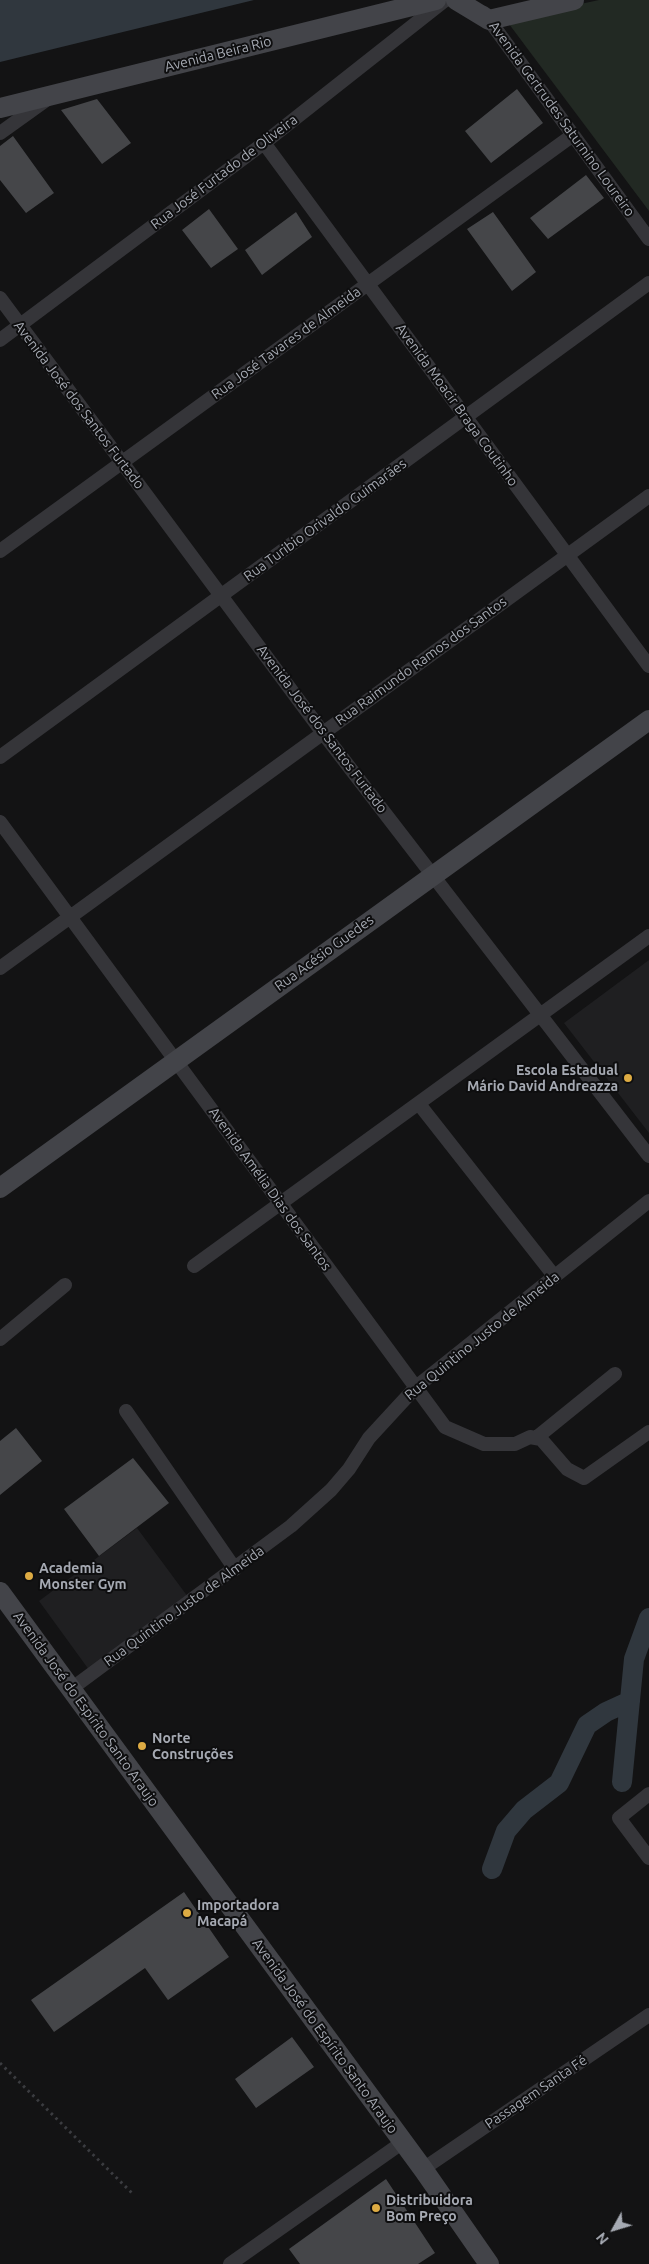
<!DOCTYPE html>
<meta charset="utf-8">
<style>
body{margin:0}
#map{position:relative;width:649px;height:2264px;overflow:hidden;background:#131314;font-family:Ubuntu,sans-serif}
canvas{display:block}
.north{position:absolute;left:589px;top:2204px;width:50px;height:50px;-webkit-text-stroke:4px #0e0e0f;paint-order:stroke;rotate:231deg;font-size:14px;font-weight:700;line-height:20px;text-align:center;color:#a6aab3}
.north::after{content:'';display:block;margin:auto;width:18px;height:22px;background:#a6aab3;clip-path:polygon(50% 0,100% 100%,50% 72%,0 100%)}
</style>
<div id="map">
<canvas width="649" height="2264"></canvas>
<div class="north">N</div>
</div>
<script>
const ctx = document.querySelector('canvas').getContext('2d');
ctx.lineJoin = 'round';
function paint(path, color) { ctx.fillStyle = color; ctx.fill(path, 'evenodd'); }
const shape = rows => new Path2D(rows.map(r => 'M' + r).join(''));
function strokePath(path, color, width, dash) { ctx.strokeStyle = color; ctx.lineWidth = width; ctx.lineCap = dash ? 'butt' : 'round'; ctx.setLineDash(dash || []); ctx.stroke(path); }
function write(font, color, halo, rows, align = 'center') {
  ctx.font = font + ' Ubuntu,sans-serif'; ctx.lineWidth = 4; ctx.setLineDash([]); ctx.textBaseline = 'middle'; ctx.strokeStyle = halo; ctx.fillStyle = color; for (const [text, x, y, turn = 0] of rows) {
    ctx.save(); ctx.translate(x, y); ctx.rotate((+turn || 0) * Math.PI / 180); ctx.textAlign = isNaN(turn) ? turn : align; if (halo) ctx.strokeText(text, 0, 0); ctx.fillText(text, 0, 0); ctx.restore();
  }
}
const built = shape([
 [649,960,649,1133,564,1023],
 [137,1528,191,1601,92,1674,39,1601]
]);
const green = shape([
 [599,0,649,0,649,211,506,20]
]);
const water = shape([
 [0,0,254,0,0,62]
]);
const canal = shape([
 [622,1782,634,1659,649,1618],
 [492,1869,506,1831,524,1810,559,1783,587,1725,606,1712,630,1701]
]);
const building = shape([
 [517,89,543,123,491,163,465,131],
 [97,99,131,143,102,164,61,110],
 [13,136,54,193,26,213,0,180,0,146],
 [586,175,604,198,548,239,530,218],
 [209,209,238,249,211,268,182,230],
 [296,212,312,237,262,275,245,250],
 [493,212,536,272,512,291,467,229],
 [16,1428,42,1461,0,1495,0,1441],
 [133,1458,169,1503,99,1556,64,1509],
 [184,1892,229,1957,168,2000,145,1968,54,2032,31,2000],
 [292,2037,314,2067,256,2108,235,2079],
 [386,2179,435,2253,418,2264,300,2264,289,2249]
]);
const path = shape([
 [0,2063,133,2194]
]);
const street = shape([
 [484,13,649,239],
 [0,133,46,100],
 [264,143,649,666],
 [0,298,323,733,649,1156],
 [0,340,264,143,444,1],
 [0,551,573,135],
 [0,757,649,283],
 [0,822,445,1427,484,1444,515,1444,530,1437,541,1439,567,1469,584,1478,649,1432],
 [0,968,649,496],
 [419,1104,555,1277],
 [194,1266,649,936],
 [0,1339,65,1285],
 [126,1411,235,1569],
 [536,1438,615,1374],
 [71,1689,291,1526,331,1490,349,1469,369,1438,416,1387,649,1201],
 [649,1794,619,1818,649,1858],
 [423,2169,649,2015],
 [230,2264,403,2142]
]);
const secondary = shape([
 [456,0,489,20,574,0],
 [0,108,436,0],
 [0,1188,649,720],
 [0,1592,423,2169,489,2264]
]);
const markers = [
 [628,1078,5,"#ddab43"],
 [29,1576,5,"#ddab43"],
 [142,1746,5,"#ddab43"],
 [187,1913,5,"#ddab43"],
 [376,2208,5,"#ddab43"]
];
const streetNames = [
 ["Avenida Beira Rio",218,54,-14],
 ["Avenida Gertrudes Saturnino Loureiro",562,119,54],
 ["Rua José Furtado de Oliveira",224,172,-37],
 ["Rua José Tavares de Almeida",286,343,-36],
 ["Avenida José dos Santos Furtado",79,405,53],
 ["Avenida Moacir Braga Coutinho",457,405,54],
 ["Rua Turibio Orivaldo Guimarães",325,520,-36],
 ["Rua Raimundo Ramos dos Santos",421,661,-36],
 ["Avenida José dos Santos Furtado",322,729,53],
 ["Rua Acésio Guedes",324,953,-36],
 ["Avenida Amélia Dias dos Santos",270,1189,54],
 ["Rua Quintino Justo de Almeida",482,1336,-39],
 ["Rua Quintino Justo de Almeida",184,1606,-36],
 ["Avenida José do Espírito Santo Araujo",86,1709,54],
 ["Avenida José do Espírito Santo Araujo",325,2036,54],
 ["Passagem Santa Fé",536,2092,-34]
];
const poiNames = [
 ["Escola Estadual",618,1070,"right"],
 ["Mário David Andreazza",618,1086,"right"],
 ["Academia",39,1568],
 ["Monster Gym",39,1584],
 ["Norte",152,1738],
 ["Construções",152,1754],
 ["Importadora",197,1905],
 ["Macapá",197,1921],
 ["Distribuidora",386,2200],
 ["Bom Preço",386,2216]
];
paint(built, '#1f1f21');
paint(green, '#222923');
paint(water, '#30373e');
strokePath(canal, '#30373e', 20);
paint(building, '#454649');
strokePath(path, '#3b3c40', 3, [2.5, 4]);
strokePath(street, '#353539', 14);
strokePath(secondary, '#434449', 20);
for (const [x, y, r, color] of markers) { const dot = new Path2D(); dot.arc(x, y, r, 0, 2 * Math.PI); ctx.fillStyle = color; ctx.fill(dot); strokePath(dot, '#0e0e0f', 2); }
write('14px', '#a6aab3', '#0e0e0f', streetNames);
write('bold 14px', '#a6aab3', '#0e0e0f', poiNames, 'left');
</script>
